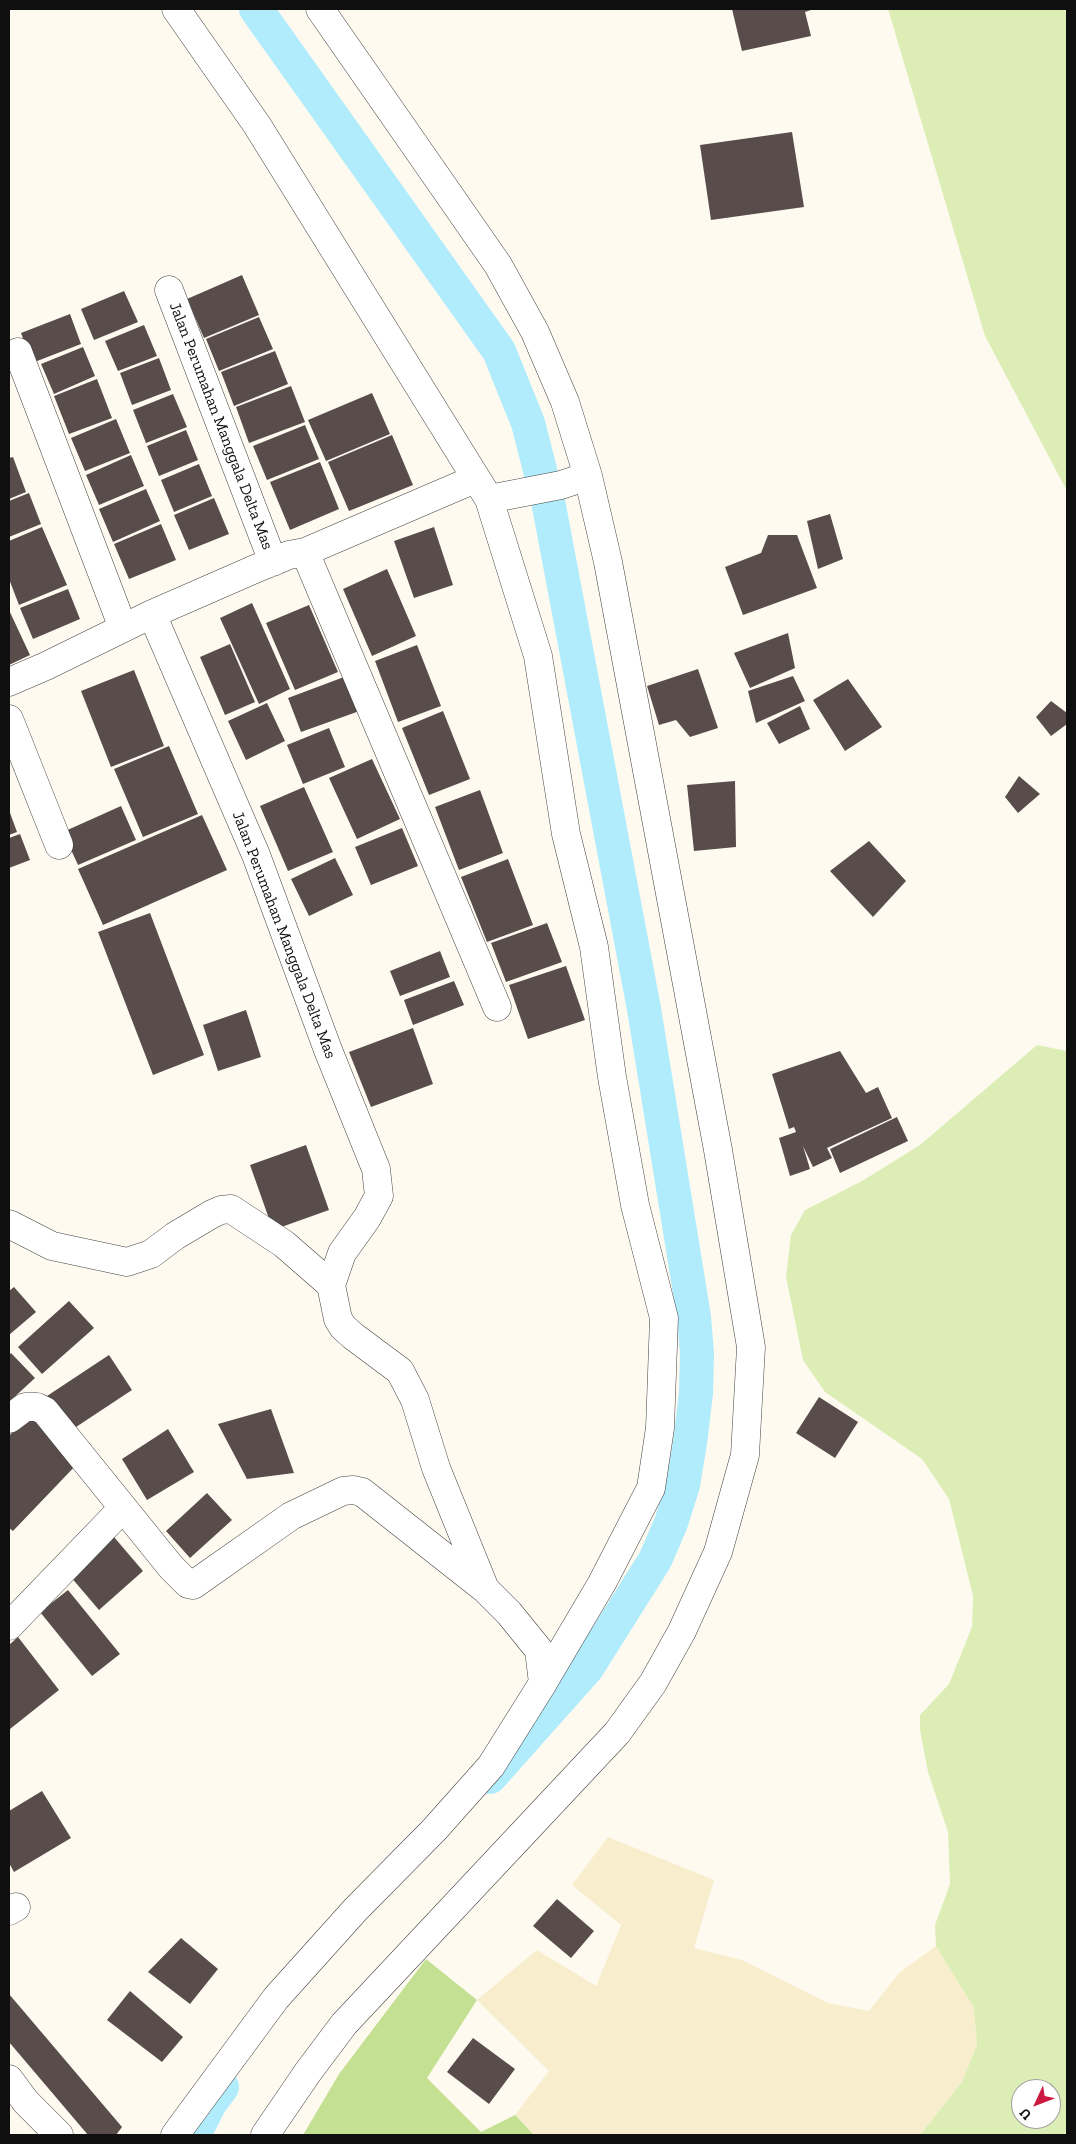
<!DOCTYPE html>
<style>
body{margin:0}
#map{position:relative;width:1076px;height:2144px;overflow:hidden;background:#fffaf0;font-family:"Zilla Slab",serif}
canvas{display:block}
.frame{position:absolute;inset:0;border:10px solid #0f0f0f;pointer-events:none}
.north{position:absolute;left:1011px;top:2079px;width:50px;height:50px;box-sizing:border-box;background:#fff;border:1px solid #9f9f9f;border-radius:50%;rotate:227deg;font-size:14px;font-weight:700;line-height:20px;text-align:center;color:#0f0f0f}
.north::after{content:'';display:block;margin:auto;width:18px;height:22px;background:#cc193f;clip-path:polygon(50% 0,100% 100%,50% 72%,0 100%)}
</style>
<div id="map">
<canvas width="1076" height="2144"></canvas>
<div class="frame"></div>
<div class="north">U</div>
</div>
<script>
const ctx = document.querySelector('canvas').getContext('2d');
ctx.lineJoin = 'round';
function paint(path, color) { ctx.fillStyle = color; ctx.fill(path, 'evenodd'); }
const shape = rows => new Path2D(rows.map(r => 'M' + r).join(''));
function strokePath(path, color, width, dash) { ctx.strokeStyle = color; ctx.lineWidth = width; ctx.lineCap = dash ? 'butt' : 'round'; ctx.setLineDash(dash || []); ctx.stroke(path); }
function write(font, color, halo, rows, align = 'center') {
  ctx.font = font + ' "Zilla Slab",serif'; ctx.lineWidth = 5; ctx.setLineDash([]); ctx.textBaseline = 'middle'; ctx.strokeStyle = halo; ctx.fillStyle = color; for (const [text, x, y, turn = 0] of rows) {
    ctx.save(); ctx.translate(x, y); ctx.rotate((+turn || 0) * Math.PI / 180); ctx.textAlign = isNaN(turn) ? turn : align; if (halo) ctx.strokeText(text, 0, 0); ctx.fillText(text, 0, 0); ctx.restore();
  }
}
const farmland = shape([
 [608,1837,714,1880,694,1948,742,1960,828,2003,869,2011,899,1973,936,1946,974,2008,977,2045,962,2082,920,2135,534,2135,515,2115,549,2071,477,2000,537,1950,596,1986,621,1925,572,1885]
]);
const green = shape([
 [888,9,1067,9,1067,491,985,336],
 [1037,1045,1067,1051,1067,2135,920,2135,962,2082,977,2045,974,2008,936,1946,935,1925,950,1884,948,1832,928,1772,920,1730,920,1715,949,1684,972,1627,973,1596,949,1499,922,1459,825,1392,803,1360,786,1277,791,1235,805,1210,862,1181,920,1145],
 [1021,2089,1051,2089,1051,2119,1021,2119]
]);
const forest = shape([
 [426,1959,477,2000,427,2078,481,2132,515,2115,534,2135,303,2135,339,2074]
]);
const canal = shape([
 [256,9,499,351,528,423,548,501,644,1009,694,1317,697,1353,696,1393,690,1443,683,1485,671,1523,655,1560,587,1668,490,1777],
 [194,2135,210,2103,222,2087]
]);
const building = shape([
 [732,9,814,9,805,12,811,36,742,51],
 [792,132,804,207,711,220,700,145],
 [242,275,259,315,204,338,187,299],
 [124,291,138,322,94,340,81,309],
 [70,314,81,344,32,363,21,333],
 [259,317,273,349,219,371,206,339],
 [144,325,157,356,118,371,105,341],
 [83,347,95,376,54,394,41,364],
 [275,351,288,384,234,406,221,372],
 [159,358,171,390,132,405,120,373],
 [97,379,112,418,69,434,54,396],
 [291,386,305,422,249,443,236,407],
 [372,393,390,434,326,461,308,420],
 [173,394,187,427,146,443,133,410],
 [116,419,130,453,85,471,71,438],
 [305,425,319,459,267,480,253,446],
 [186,430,198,460,159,476,147,446],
 [392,435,413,485,349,511,328,462],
 [131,455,144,486,99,505,86,475],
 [13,457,26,492,9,499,9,458],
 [320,462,339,509,290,530,270,482],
 [199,464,212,496,174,512,161,480],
 [146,489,160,521,113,542,99,509],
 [29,493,41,524,9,537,9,501],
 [214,498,229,534,189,550,174,515],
 [830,514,843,559,818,569,807,521],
 [161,524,176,560,129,579,114,544],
 [42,527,67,585,19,605,9,579,9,541],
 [434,527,453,585,414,598,394,541],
 [768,535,797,535,817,588,743,615,725,567,761,553],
 [387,569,416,636,372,656,343,589],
 [68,589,80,619,33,639,20,608],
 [252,603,290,689,259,704,220,618],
 [309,605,338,672,295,690,266,623],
 [9,610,30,655,9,665],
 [788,633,795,668,750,688,734,653],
 [230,644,255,702,225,715,200,657],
 [417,645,441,706,398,722,375,661],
 [698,669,718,728,690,737,676,720,659,725,647,686],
 [134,670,164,746,111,767,81,691],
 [352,674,365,709,301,732,288,698],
 [793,676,805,701,756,723,748,691],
 [848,679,882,727,845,751,813,700],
 [1051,701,1067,713,1067,724,1051,736,1036,717],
 [267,703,285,741,246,760,228,721],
 [800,706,810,729,779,744,767,723],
 [443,711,470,779,429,795,402,728],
 [329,728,345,767,303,784,287,745],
 [169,746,198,814,143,837,114,769],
 [372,759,400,819,357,839,329,778],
 [1019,776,1040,794,1018,813,1005,797],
 [735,781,736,847,694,851,687,785],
 [304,787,333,852,288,871,260,806],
 [480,790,503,853,459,870,435,807],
 [121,806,136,840,78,865,63,832],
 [9,810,17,832,9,835],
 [202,815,227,870,103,925,78,869],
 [402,828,418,866,371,885,355,847],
 [20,834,30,860,9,868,9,838],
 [869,841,906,881,873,917,830,871],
 [335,858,353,895,309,916,291,879],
 [508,859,533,925,487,942,461,877],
 [150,913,204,1055,153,1075,98,932],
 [547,923,562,962,506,982,491,943],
 [440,951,450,977,400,996,390,971],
 [566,966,585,1020,528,1039,509,985],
 [454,981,464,1005,413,1025,404,1000],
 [246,1010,261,1057,218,1071,203,1025],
 [413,1028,433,1084,371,1107,349,1052],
 [840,1051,866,1093,878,1087,892,1118,827,1148,832,1158,813,1167,803,1146,810,1169,790,1176,779,1138,796,1132,794,1127,789,1129,772,1074],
 [897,1117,908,1141,840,1173,830,1149],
 [306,1145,329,1210,273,1230,250,1165],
 [14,1287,36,1312,9,1335,9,1291],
 [69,1301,94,1328,42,1374,18,1347],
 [11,1353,35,1378,9,1402,9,1355],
 [109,1355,132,1390,70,1431,47,1396],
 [819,1397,858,1422,835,1458,796,1433],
 [271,1409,294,1473,247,1479,218,1424],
 [29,1415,79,1462,13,1531,9,1528,9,1436],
 [168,1429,194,1472,147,1500,122,1459],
 [207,1493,232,1520,190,1558,166,1531],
 [114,1537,143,1571,99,1610,70,1576],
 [68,1590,120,1654,92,1676,40,1612],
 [18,1637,59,1690,10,1729,9,1645],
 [42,1791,71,1838,14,1872,9,1863,9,1811],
 [557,1899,594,1931,571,1958,533,1926],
 [181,1938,218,1969,190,2004,148,1972],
 [130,1991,183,2037,162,2062,107,2020],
 [9,1994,122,2127,116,2135,88,2135,9,2042],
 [473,2038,515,2069,489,2104,447,2072]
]);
const street = shape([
 [169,290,273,562],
 [18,352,123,628],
 [489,499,561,485,588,476],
 [305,552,497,1007],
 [152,614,256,855,328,1050,376,1169,379,1196,367,1218,342,1253,331,1285,338,1319,343,1327,353,1336,400,1371,415,1400,436,1468,485,1589],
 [9,682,46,666,152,614,255,569,289,555,305,552,475,479],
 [9,719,59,845],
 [9,1224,52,1246,127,1262,151,1254,175,1236,212,1214,221,1210,231,1209,284,1244,331,1285],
 [9,1419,25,1407,37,1407,45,1411,171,1567,188,1584,193,1585,203,1578,291,1516,343,1491,353,1490,362,1492,485,1589,509,1613,539,1650,543,1683],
 [9,1626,123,1508],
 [9,1911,16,1907],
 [9,2079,26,2102,59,2135],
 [175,2135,276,1998,356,1909,434,1830,491,1766,543,1683,602,1583,651,1488,660,1428,664,1318,635,1205,612,1077,594,947,566,834,538,656,489,499,257,125,176,9],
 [265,2135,308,2072,344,2024,617,1733,653,1683,682,1631,718,1552,745,1455,751,1347,718,1150,608,562,588,476,565,402,535,332,498,265,320,9]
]);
const streetNames = [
 ["Jalan Perumahan Manggala Delta Mas",221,426,69],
 ["Jalan Perumahan Manggala Delta Mas",284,935,69]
];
paint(farmland, '#f8edcd');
paint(green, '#dceeb6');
paint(forest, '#c3e093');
strokePath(canal, '#b0ecfc', 34);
paint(building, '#584d4a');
strokePath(street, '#424242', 29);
strokePath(street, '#fff', 28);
write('16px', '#0f0f0f', '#fff', streetNames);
</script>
